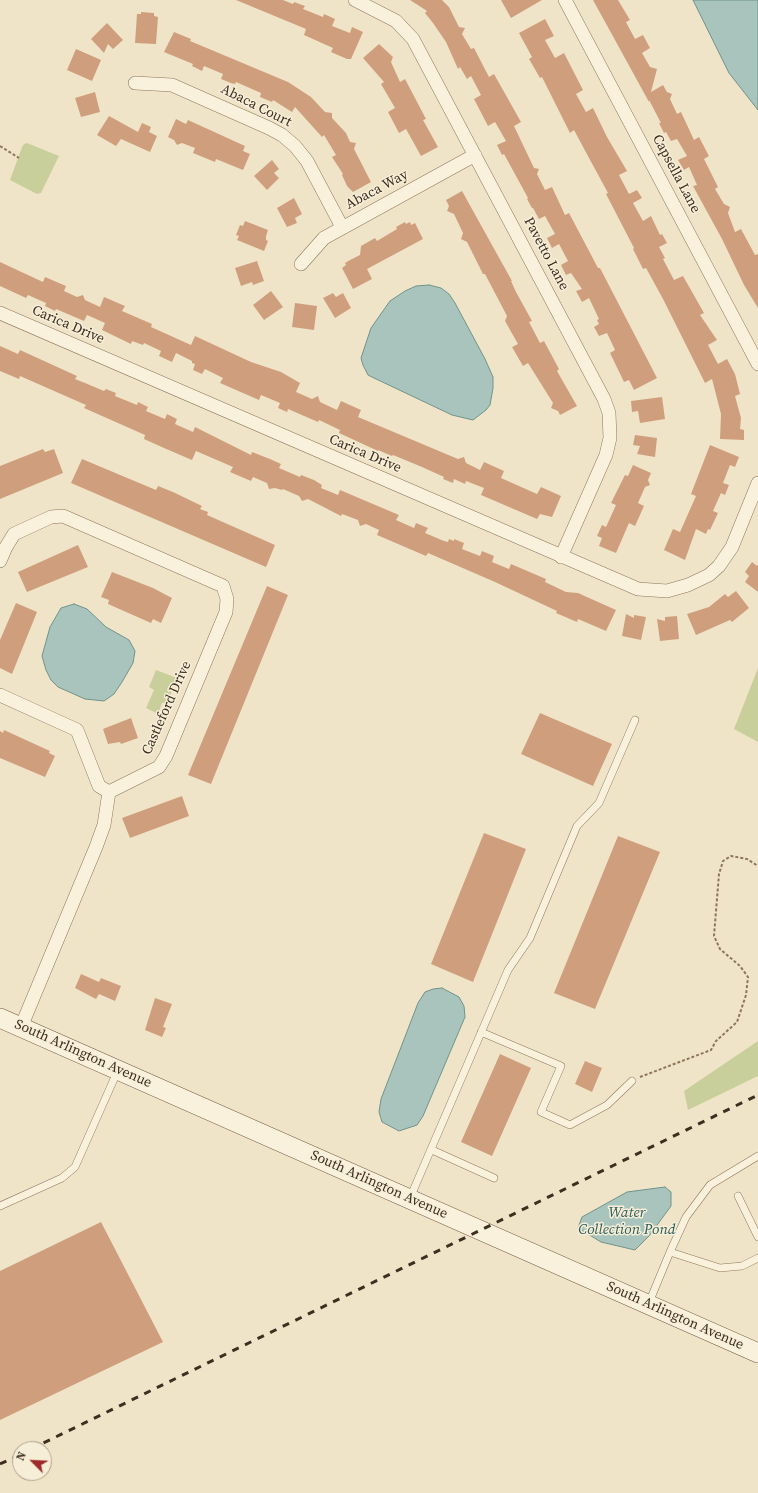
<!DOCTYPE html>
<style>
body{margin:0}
#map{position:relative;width:758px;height:1493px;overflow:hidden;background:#f0e4c8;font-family:"Source Serif 4",serif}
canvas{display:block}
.north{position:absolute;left:12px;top:1441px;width:40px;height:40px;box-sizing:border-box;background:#f7eed8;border:1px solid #ada18e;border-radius:50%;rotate:294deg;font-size:11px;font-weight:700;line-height:16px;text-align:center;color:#3d2e20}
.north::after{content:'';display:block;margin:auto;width:14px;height:18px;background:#9e2a2b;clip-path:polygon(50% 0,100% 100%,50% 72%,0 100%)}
</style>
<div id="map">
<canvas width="758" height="1493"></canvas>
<div class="north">N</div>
</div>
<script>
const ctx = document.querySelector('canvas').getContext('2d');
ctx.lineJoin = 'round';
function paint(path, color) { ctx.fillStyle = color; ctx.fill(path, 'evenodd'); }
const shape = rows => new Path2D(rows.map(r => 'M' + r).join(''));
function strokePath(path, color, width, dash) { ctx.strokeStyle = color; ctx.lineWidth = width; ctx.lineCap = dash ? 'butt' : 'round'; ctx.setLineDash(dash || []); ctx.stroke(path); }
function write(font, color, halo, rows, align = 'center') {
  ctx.font = font + ' "Source Serif 4",serif'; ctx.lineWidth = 3; ctx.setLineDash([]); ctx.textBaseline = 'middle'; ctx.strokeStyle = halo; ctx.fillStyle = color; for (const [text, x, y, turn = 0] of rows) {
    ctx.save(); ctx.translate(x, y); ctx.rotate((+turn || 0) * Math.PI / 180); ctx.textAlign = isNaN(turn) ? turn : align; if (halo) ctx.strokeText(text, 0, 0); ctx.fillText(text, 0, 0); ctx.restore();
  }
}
const green = shape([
 [27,143,59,156,41,193,37,194,10,180,22,147,24,144],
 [758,668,758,742,734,729],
 [156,670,177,678,167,703,162,703,158,714,146,708,154,690,149,687],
 [758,1041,758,1076,688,1110,684,1091]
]);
const water = shape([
 [693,0,758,0,758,110,729,73,693,0],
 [429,285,441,288,449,294,455,303,485,359,493,377,493,388,490,405,486,410,473,420,452,415,374,378,368,375,363,365,361,358,371,328,390,301,405,291,416,286,429,285],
 [74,604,87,609,106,627,129,640,135,651,133,663,122,682,114,694,104,701,85,699,58,687,51,680,46,670,42,656,50,627,61,608,74,604],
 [442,988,459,997,464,1006,465,1017,423,1116,417,1125,399,1131,382,1122,379,1112,381,1099,418,1003,425,992,433,989,442,988],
 [665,1187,671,1192,671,1206,649,1236,635,1250,601,1242,578,1228,582,1217,627,1192,665,1187]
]);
const building = shape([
 [236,0,283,0,293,4,294,2,305,6,303,9,323,17,324,14,335,19,332,26,350,33,352,27,363,32,351,59,347,59,331,52,333,48,304,35,306,29],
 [410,0,442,0,449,7,459,27,465,28,462,34,471,49,474,48,489,77,494,74,521,122,514,126,534,168,539,169,537,174,545,190,552,187,565,215,569,213,598,268,600,268,657,378,634,390,629,380,624,382,610,353,615,350,607,333,599,336,594,327,599,324,597,320,599,319,589,298,582,302,576,291,582,289,571,273,566,275,561,265,568,261,559,244,552,248,547,238,555,234,545,216,539,219,533,208,532,208,527,199,528,198,504,154,502,155,497,145,506,141,495,122,488,126,474,99,481,95,471,76,467,79,460,67,458,69,446,42,433,23,425,13,427,11],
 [501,0,542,0,511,18],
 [593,0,618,0,630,20,626,22,635,39,643,35,650,48,642,53,650,67,657,69,651,92,663,85,667,92,672,94,670,99,677,114,681,112,694,140,699,137,709,156,704,159,718,187,715,189,724,204,730,207,728,213,735,232,741,229,755,255,758,254,758,308,744,285,722,239,693,186,697,185,689,167,684,170,678,160,687,156,677,139,671,141,666,132,664,133,659,123,661,123,649,100,649,102],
 [141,12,154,13,154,16,158,17,156,44,135,43,137,14,141,14],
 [545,19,554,36,545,40,555,58,564,53,583,90,576,94,586,112,593,108,607,137,627,171,619,175,629,194,637,190,642,198,633,203,643,221,651,216,660,235,662,234,667,243,659,247,665,258,663,259,674,280,683,276,704,313,700,315,717,340,708,345,718,364,727,359,735,374,740,394,735,396,741,418,740,429,744,430,744,440,720,439,721,414,712,379,705,383,663,299,646,268,643,269,633,249,634,248,606,194,608,193,589,158,574,130,570,133,542,77,540,78,529,59,532,57,519,33],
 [107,23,123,40,113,49,108,44,104,53,91,39],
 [174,32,191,39,190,41,288,82,311,97,325,112,332,113,332,118,346,133,350,142,356,143,354,149,371,182,353,192,347,186,342,175,343,174,332,157,336,155,324,135,322,137,295,107,292,112,273,100,272,102,260,97,261,93,236,82,235,84,231,83,221,79,223,74,204,66,202,71,192,66,193,64,164,52],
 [379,44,393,57,391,62,400,82,405,79,426,119,423,120,438,147,421,156,406,129,399,133,388,112,395,108,381,84,384,82,363,58],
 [76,49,101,60,92,81,67,70],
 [95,92,100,112,81,117,75,98],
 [109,116,138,132,142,123,151,127,149,132,157,136,150,152,121,139,116,146,97,135],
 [176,119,186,124,188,120,245,146,243,151,250,154,243,170,216,159,215,162,193,153,195,148,182,143,177,145,174,140,168,137],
 [272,160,279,169,274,173,279,178,267,190,254,176],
 [462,191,512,281,511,281,516,292,532,321,529,322,540,343,544,341,559,369,557,371,577,406,560,415,558,411,551,408,553,403,528,363,523,366,512,347,518,344,505,321,507,316,485,274,483,274,467,242,461,239,463,233,454,214,447,211,449,206,446,200],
 [294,198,302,214,295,218,297,223,287,227,277,208],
 [245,221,268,230,266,236,266,240,268,241,264,251,237,240,239,236,236,235,240,225,243,226],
 [405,222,406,224,410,222,411,225,415,223,423,239,367,269,372,279,353,289,342,268,346,265,345,263,350,260,360,255,361,246,375,238,377,241,397,229,396,227],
 [257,261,264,281,253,285,252,282,241,286,235,268],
 [0,262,43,282,45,277,66,286,64,291,77,297,83,295,85,300,100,307,104,297,125,306,122,311,152,324,151,327,191,345,195,336,251,362,281,372,300,383,296,392,312,399,318,396,320,402,337,410,341,401,361,410,358,417,458,459,464,457,466,463,480,470,484,462,504,471,501,478,537,494,541,487,561,496,552,517,540,514,537,519,481,495,484,488,466,481,465,484,454,479,453,483,443,479,444,477,422,467,393,455,392,456,378,450,378,451,339,433,340,430,319,420,318,422,288,409,287,412,278,408,280,403,261,395,259,400,220,383,223,378,205,369,202,374,193,370,195,364,192,363,192,361,176,353,172,362,159,356,161,351,144,343,143,345,132,341,131,344,102,330,105,323,87,315,84,321,56,309,55,311,45,306,46,303,28,295,26,298,0,286],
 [271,291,283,307,264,320,253,305],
 [333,293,336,297,343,293,351,308,335,318,323,298],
 [295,303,317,306,314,330,292,327],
 [0,346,18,354,20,350,77,376,75,379,85,383,104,391,106,389,116,393,115,396,137,405,138,402,148,407,146,411,165,419,167,414,177,419,175,424,193,432,195,427,251,455,252,452,270,459,281,464,279,468,300,477,301,475,314,480,322,485,321,488,338,495,340,490,399,515,396,520,414,528,416,523,428,528,425,533,444,541,448,542,449,539,454,541,454,539,464,543,462,549,480,556,482,551,494,556,492,562,509,569,511,564,546,579,545,582,566,592,578,593,616,610,606,631,578,619,577,622,556,613,557,611,495,582,428,553,426,556,377,535,379,530,366,524,360,526,358,520,342,514,341,516,308,499,302,501,299,496,283,489,282,490,275,488,269,489,267,483,253,477,251,481,230,472,233,467,196,451,192,460,164,448,144,439,145,435,84,408,86,405,20,376,19,379,0,371],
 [662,397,665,419,640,423,638,411,632,412,631,401],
 [635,435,657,438,655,457,637,454,640,446,633,445],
 [710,445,739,457,735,467,730,465,723,483,729,485,725,495,721,493,713,511,718,513,710,530,708,529,706,534,696,529,685,560,664,550,673,529,680,532,696,496,691,494],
 [43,449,45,452,54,449,63,473,0,499,0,466],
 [82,459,156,490,158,486,173,492,202,506,200,509,208,512,207,515,275,545,266,567,71,483],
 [633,465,651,473,648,480,650,485,645,487,638,503,644,506,635,526,629,523,616,553,599,546,602,538,597,536,602,525,606,527,616,505,611,503,625,475,628,476],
 [78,545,88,567,27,592,18,572],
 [752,562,757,566,758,564,758,592,745,582,749,576,745,572],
 [112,572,153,588,172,598,161,623,153,619,151,623,108,604,109,600,101,597],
 [267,586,288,595,211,784,188,775],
 [736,591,749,608,732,622,730,620,696,635,687,614,709,607,725,594,728,597],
 [16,603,37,612,12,674,0,668,0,640],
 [626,614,634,618,634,615,646,617,641,640,622,636],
 [677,616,679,639,660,641,657,619,665,621,665,617],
 [540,713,612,744,593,786,521,754],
 [131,718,138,738,121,744,120,742,108,744,103,729],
 [4,730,50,751,49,753,55,756,45,777,0,758,0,731,3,733],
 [182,796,189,816,130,838,122,818],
 [484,833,526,849,473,982,431,964],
 [618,836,660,852,595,1009,554,993],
 [81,974,99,982,101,978,121,986,115,1001,99,994,96,999,75,988],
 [155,998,172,1004,163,1027,166,1028,162,1037,145,1030],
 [500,1054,531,1068,492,1156,461,1142],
 [585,1061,602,1068,592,1092,575,1084],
 [101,1222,163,1342,0,1420,0,1271]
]);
const path = shape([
 [0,146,19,158],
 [640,1077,711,1050,716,1041,737,1022,746,995,748,977,740,966,720,949,714,936,719,874,723,861,731,856,747,859,758,866]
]);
const service = shape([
 [481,1032,561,1066,541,1112,570,1125,607,1105,632,1081],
 [432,1150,494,1178],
 [738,1196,758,1237],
 [410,1198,508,970,530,938,577,826,599,803,635,720],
 [0,1206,62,1178,75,1167,118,1070],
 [670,1252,686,1217,710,1185,758,1156],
 [648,1305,670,1252,720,1268,742,1266,758,1258]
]);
const minor = shape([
 [355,0,396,21,413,39,604,399,609,413,610,438,606,455,561,557],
 [565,0,758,364],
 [135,83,172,85,269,128,282,135,295,146,307,161,342,227],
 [301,264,324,238,475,155],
 [0,313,638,589,667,591,688,585,709,575,719,566,732,547,758,483],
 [0,561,6,547,14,534,51,517,63,516,223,586,227,599,226,612,166,756,159,767,109,792,104,825,96,847,21,1027],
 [0,695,77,730,99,786,109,792]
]);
const secondary = shape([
 [0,1018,758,1353]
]);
const rail = shape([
 [31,1449,758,1095],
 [0,1464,20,1455]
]);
const streetNames = [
 ["Abaca Court",256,106,27],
 ["Capsella Lane",676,174,62],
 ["Abaca Way",377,190,-28],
 ["Pavetto Lane",546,254,62],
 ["Carica Drive",68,325,23],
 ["Carica Drive",365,454,23],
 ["Castleford Drive",167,708,-66],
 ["South Arlington Avenue",83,1054,24],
 ["South Arlington Avenue",379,1185,24],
 ["South Arlington Avenue",675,1316,24]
];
const waterNames = [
 ["Water",627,1213],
 ["Collection Pond",627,1230]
];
paint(green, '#c9cf9b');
paint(water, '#a9c4bc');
strokePath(water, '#6f938a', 1);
paint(building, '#cf9f7d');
strokePath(service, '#8d765c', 8);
strokePath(minor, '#8d765c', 14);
strokePath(secondary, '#6f573f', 20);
strokePath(path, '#8d765c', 2, [3, 2]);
strokePath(service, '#faf1dc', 7);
strokePath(minor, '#faf1dc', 13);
strokePath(secondary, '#faf1dc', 19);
strokePath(rail, '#3d2e20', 3, [7, 7]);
write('14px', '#3d2e20', '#f7eed8', streetNames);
write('italic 15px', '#2f5d5a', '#f7eed8', waterNames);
</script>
